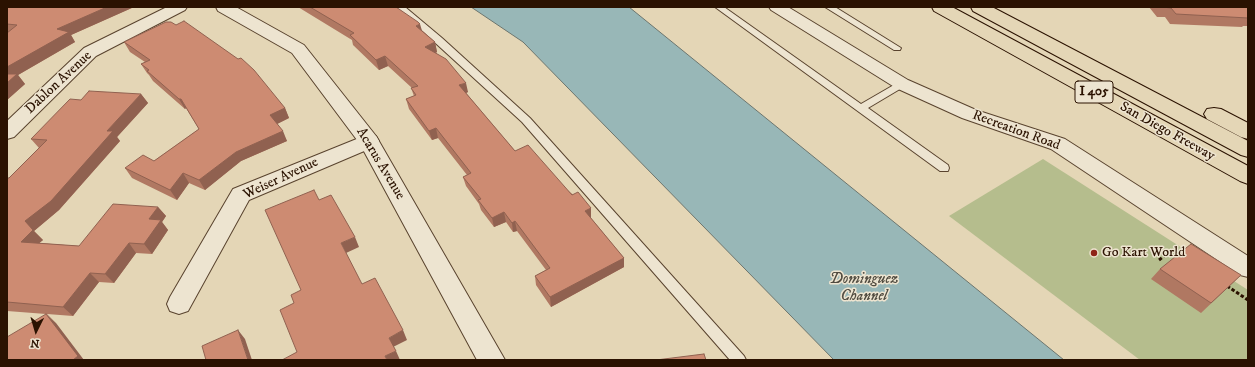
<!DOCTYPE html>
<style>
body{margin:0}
#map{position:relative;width:1255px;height:367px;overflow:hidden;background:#e4d6b6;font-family:"IM FELL DW Pica",serif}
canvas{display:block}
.frame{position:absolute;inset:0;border:8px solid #2b1201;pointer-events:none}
.north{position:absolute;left:16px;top:311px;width:40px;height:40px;-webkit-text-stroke:3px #ede4d0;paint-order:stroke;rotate:185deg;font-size:11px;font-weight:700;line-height:16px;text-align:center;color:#2b1201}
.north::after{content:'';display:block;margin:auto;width:14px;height:18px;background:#2b1201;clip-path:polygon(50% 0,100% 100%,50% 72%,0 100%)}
</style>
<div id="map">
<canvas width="1255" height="367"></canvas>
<div class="frame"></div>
<div class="north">N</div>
</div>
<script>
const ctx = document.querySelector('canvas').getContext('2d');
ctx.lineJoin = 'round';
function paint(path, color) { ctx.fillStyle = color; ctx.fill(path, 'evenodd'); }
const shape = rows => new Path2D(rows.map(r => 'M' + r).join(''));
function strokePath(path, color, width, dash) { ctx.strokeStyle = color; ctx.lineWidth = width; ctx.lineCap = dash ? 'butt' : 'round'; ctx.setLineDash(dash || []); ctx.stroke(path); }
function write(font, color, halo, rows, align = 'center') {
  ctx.font = font + ' "IM FELL DW Pica",serif'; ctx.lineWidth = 3; ctx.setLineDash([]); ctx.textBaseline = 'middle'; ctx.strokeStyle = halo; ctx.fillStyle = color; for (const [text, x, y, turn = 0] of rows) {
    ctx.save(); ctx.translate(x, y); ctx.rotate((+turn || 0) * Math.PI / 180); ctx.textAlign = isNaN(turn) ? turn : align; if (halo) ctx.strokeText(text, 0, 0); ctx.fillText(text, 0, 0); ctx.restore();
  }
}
const green = shape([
 [1043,159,1248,290,1248,360,1140,360,949,216]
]);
const water = shape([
 [471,7,629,7,1064,360,834,360,523,42,471,7]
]);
const path = shape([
 [1159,260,1172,250,1181,256],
 [1227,286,1248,300]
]);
const service = shape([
 [396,7,405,7,442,38,530,118,744,356,746,360,730,360,522,122,396,7],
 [715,7,724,7,861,104,899,82,905,82,907,84,905,86,868,108,948,165,949,168,948,171,940,171,715,7],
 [825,7,835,7,901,48,900,50,894,50,825,7]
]);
const minor = shape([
 [167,7,187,7,185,10,96,56,14,137,7,139,7,121,84,48,167,7],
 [769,7,788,7,908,80,976,110,1065,139,1248,256,1248,277,1240,275,1051,149,962,118,896,88,771,10,769,7],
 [369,134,376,136,379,141,376,146,249,200,188,311,179,314,170,311,167,304,170,297,233,189,369,134]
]);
const tertiary = shape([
 [216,7,236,7,304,45,376,136,505,360,477,360,360,144,292,53,218,11,216,7]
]);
const motorway = shape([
 [932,7,952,7,1248,166,1248,184,1240,181,934,11,932,7],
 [971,7,992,7,1248,141,1248,157,1241,155,973,11,971,7],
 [1214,108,1221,109,1248,123,1248,139,1241,137,1207,119,1204,114,1207,109,1214,108]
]);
const wall = shape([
 [7,7,134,7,71,35,75,42,18,75,25,84,7,100],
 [298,7,396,7,435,42,437,52,436,53,468,92,466,93,515,151,591,208,591,218,624,258,624,267,551,307,536,285,535,276,546,270,517,231,513,232,506,222,494,227,481,210,479,204,466,186,463,177,467,175,438,138,432,140,409,109,406,99,414,96,411,88,412,88,388,66,379,70,353,45,352,40],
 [1149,7,1248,7,1248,26,1243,26,1242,27,1170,24,1165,17,1157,17],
 [124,42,285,108,289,118,277,124,287,141,241,161,205,190,189,183,177,200,132,178,125,168,154,161,199,129,186,108,185,109,153,81,149,75,147,73,141,64,145,62,130,52],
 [141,94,148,103,117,137,120,141,59,210,34,231,43,240,39,243,79,246,158,207,166,216,162,222,168,230,152,254,136,253,114,283,99,282,73,316,47,314,56,323,46,314,7,311,7,178,9,178,39,148,31,139,81,100],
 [1160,269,1241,275,1201,313,1151,279]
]);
const shadedWall = shape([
 [107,7,134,7,71,35,75,42,18,75,25,84,7,100,7,67,57,29],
 [420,24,423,34,416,26],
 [435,42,437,52,428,56,425,47],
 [385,56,388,66,379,70,376,60],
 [466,83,468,92,462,95,459,85],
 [141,94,148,103,117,137,120,141,59,210,34,231,43,240,30,251,21,242,25,221],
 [179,99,181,99,186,108,185,109],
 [285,108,289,118,275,125,270,115],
 [436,128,438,138,432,140,429,131],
 [283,131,287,141,241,161,205,190,199,180,236,152],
 [183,173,189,183,177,200,170,190],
 [158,207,166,216,162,222,168,230,152,254,144,244,149,219],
 [591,208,591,218,586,221,585,211],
 [504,212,506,222,494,227,492,218],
 [515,221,517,231,513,232,512,223],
 [355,237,359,247,346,253,341,243],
 [129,243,136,253,114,283,105,274],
 [624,258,624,267,551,307,550,297],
 [90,273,99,282,73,316,63,307],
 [46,314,56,323,84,360,73,360],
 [238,330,245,339,252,360,248,360],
 [403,330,407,340,393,347,389,338],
 [396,351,400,360,387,360,385,356]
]);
const building = shape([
 [7,7,107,7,57,29,69,32,7,67,7,33,17,25,7,24,7,7],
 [310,7,396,7,418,22,420,24,416,26,435,42,425,47,446,59,466,83,459,85,504,138,515,151,528,145,572,195,578,192,591,208,585,211,624,258,550,297,535,276,550,268,515,221,512,223,504,212,492,218,478,200,481,199,463,177,471,173,436,128,429,131,406,99,416,95,411,88,418,86,385,56,376,60,350,35,354,33,310,7],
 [1162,7,1248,7,1248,18,1176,14,1171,8,1162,7],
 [184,21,238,59,241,58,254,70,285,108,270,115,283,131,236,152,199,180,183,173,170,190,125,168,143,155,154,161,199,129,181,99,179,99,147,71,149,70,141,64,150,60,124,42,166,22,171,22,176,25,184,21],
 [7,74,17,74,7,83,7,74],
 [89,91,141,94,107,131,113,131,51,201,25,221,33,230,21,242,79,246,113,204,158,207,149,219,161,220,144,244,129,243,105,274,90,273,63,307,7,302,7,178,9,178,47,140,31,139,70,99,81,100,89,91],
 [314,190,319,200,331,195,355,237,341,243,362,284,375,278,403,330,389,338,396,351,385,356,387,360,282,360,297,352,280,310,294,303,291,295,301,290,265,210,314,190],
 [1191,244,1241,275,1211,303,1160,269,1191,244],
 [46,314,78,356,73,360,7,360,7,337,46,314],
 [238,330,248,360,206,360,202,346,238,330],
 [704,354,706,360,656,360,704,354]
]);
const markers = [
 [1094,253,4,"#8f2418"]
];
const shields = [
 [1094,92,38]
];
const shieldNames = [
 ["I 405",1094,92]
];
const streetNames = [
 ["Dablon Avenue",59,83,-43],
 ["Recreation Road",1016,131,20],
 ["San Diego Freeway",1167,132,29],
 ["Acarus Avenue",380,164,59],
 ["Weiser Avenue",281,179,-25]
];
const poiNames = [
 ["Go Kart World",1102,253]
];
const waterNames = [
 ["Dominguez",864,280],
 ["Channel",864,297]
];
paint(green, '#b5bd8d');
paint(water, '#98b7b7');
strokePath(water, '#6c756e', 1);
strokePath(service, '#59432e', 2);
strokePath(minor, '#59432e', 2);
strokePath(tertiary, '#59432e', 2);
strokePath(motorway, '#2b1201', 2);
strokePath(path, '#2b1201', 3, [3.5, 2]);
paint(service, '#ede4d0');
paint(minor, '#ede4d0');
paint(tertiary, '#ede4d0');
paint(motorway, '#e4d6b6');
paint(wall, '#b07862');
paint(shadedWall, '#906150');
paint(building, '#cd8b72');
strokePath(building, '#906150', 1);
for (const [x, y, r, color] of markers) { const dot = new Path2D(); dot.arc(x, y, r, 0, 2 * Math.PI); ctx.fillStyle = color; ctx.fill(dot); strokePath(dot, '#ede4d0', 1.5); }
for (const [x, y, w] of shields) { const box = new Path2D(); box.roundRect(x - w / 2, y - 11, w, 22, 3); ctx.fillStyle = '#ede4d0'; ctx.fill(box); strokePath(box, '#2b1201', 1); }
write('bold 13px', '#2b1201', null, shieldNames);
write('14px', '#2b1201', '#ede4d0', streetNames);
write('14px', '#2b1201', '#ede4d0', poiNames, 'left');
write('italic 15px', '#514c41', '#ede4d0', waterNames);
</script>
